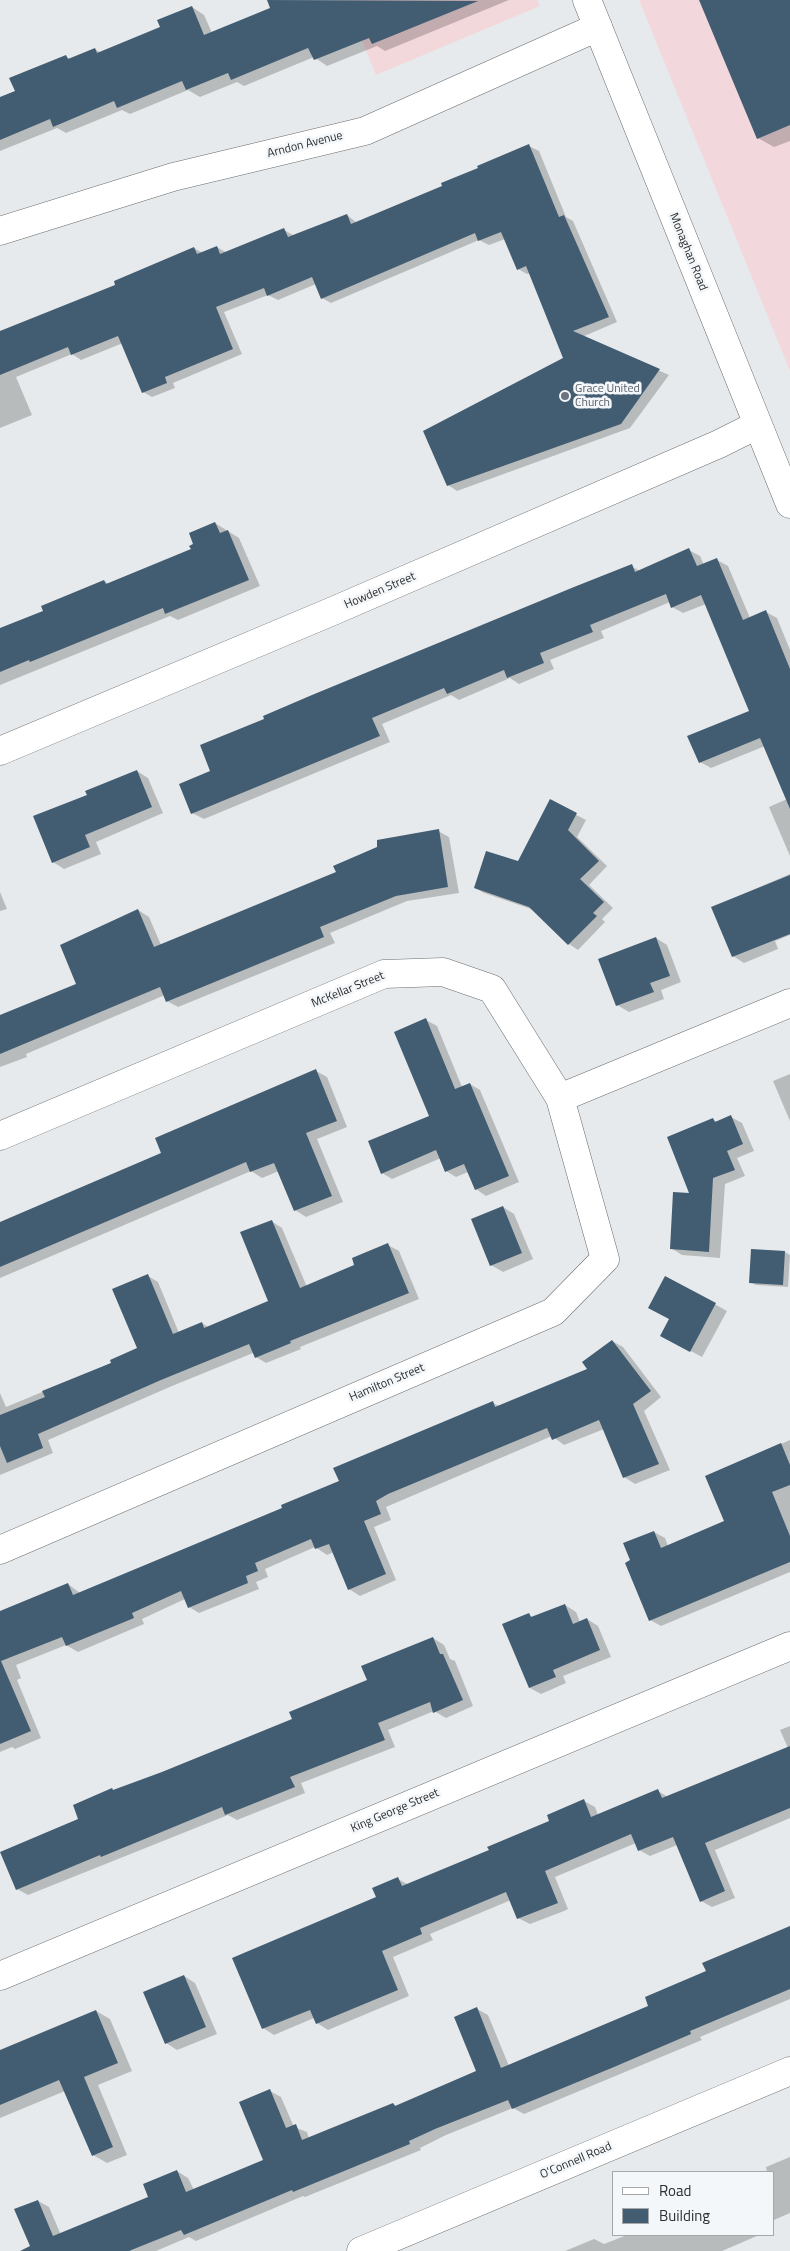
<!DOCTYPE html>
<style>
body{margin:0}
#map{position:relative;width:790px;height:2251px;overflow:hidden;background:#e7eaec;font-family:"Titillium Web",sans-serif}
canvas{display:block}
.legend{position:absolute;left:612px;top:2171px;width:162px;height:65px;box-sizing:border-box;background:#f4f7fa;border:1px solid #a5a7a9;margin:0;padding:6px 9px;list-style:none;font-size:15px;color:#2e2f30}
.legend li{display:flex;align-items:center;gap:10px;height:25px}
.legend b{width:25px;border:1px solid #a5a7a9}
</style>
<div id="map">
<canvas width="790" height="2251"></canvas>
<ul class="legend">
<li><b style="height:6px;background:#fff"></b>Road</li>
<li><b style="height:14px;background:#425c71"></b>Building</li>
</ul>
</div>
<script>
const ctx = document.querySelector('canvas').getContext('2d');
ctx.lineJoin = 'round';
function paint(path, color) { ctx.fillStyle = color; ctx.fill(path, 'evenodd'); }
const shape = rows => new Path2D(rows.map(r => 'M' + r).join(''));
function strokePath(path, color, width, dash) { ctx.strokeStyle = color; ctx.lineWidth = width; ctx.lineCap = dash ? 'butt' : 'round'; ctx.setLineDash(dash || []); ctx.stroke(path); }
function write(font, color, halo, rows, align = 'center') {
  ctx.font = font + ' "Titillium Web",sans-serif'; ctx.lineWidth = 5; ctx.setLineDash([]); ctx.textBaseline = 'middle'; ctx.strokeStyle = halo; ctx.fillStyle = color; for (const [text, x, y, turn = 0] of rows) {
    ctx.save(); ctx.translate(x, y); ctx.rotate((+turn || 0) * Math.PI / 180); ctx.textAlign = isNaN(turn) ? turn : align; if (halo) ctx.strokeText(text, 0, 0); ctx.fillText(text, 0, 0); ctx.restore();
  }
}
const commercial = shape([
 [345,0,537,0,540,6,376,75]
]);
const education = shape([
 [639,0,790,0,790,371]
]);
const shadow = shape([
 [268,0,509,0,385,51,377,46,327,66,314,57,244,86,237,82,200,97,188,90,130,114,122,110,66,133,57,128,0,151,0,99,16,92,66,57,71,59,95,49,101,53,162,28,192,7,204,15,212,33,272,9],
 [701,0,790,0,790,141,774,147,758,138],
 [529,146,539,151,566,217,573,221,617,322,582,337,669,375,630,428,457,491,448,485,565,358,530,273,527,274,518,269,505,239,489,245,479,240,331,303,322,298,316,284,278,300,268,295,224,312,242,354,173,383,175,388,152,397,143,392,123,343,81,360,72,354,16,377,32,415,0,428,0,333,117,285,194,248,203,253,217,247,227,253,284,230,293,235,347,215,357,223,444,187],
 [215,523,239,538,260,586,178,620,170,616,0,685,0,630,44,611,104,581,109,584,192,550],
 [689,550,700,556,704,565,717,560,728,566,750,618,766,612,777,618,790,650,790,856,769,807,787,799,765,746,711,768,700,762,751,712,706,604,683,613,672,607,670,602,601,631,604,638,550,660,554,669,519,684,510,678,459,700,451,695,382,724,390,742,204,819,192,813,212,772,631,566,640,571],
 [137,771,148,778,163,813,96,842,101,854,64,869,53,862,89,795],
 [550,801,586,820,577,837,607,866,589,885,613,908,602,919,605,922,578,950,569,944,534,910,484,893,475,888,519,863],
 [438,831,449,837,459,893,407,901,330,933,335,943,178,1007,167,1001,165,995,26,1054,27,1057,0,1067,0,1016,77,984,138,910,149,917,161,945],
 [790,874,790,935,775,941,778,949,744,963,733,956,713,907],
 [0,892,7,909,0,911],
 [656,938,667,945,681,982,661,990,664,999,629,1012,617,1005],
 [426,1020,437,1026,462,1087,470,1084,480,1090,519,1182,486,1196,476,1189,468,1172,456,1177,446,1171,441,1158,392,1179,382,1173,431,1116],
 [316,1071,327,1077,347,1127,317,1139,343,1202,306,1217,295,1210,279,1171,262,1178,251,1171,0,1278,0,1223,162,1154],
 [790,1074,790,1121,773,1081],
 [731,1117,742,1123,754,1151,737,1158,745,1176,725,1184,720,1258,682,1255,671,1248,691,1194,713,1120,718,1122],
 [503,1207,514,1214,533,1259,503,1272,491,1265],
 [271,1221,282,1228,307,1287,356,1266,388,1245,399,1251,419,1299,300,1347,301,1349,266,1363,256,1357,253,1353,172,1386,48,1440,53,1453,0,1475,0,1393,6,1407,112,1363,138,1349,148,1276,158,1282,179,1333,202,1323,208,1327,270,1302],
 [785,1252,790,1255,788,1287,756,1285,750,1282],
 [666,1277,727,1311,702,1357,674,1342],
 [612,1341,623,1347,661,1397,644,1411,670,1470,635,1484,624,1477,604,1429,564,1445,552,1436,386,1507,391,1520,374,1527,396,1580,360,1596,349,1589,334,1552,327,1555,315,1547,265,1569,268,1577,256,1582,259,1589,199,1613,189,1607,185,1599,142,1619,144,1624,78,1652,66,1645,16,1665,21,1678,17,1680,41,1738,15,1749,12,1747,0,1752,0,1612,68,1584,80,1593,284,1508,340,1482,493,1403,499,1406,589,1369],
 [790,1440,790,1572,661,1626,650,1620,632,1561,654,1532,665,1538,668,1546,726,1522,706,1477],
 [565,1605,576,1612,580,1622,587,1619,598,1626,611,1657,563,1676,566,1683,541,1694,530,1688,529,1615,534,1618],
 [433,1638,444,1645,450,1659,455,1661,473,1706,446,1718,434,1711,388,1730,395,1747,301,1783,305,1793,237,1820,228,1815,28,1895,17,1889,80,1819,115,1791,294,1719,369,1680],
 [790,1726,790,1818,715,1850,735,1898,712,1907,701,1901,677,1845,650,1856,639,1850,636,1843,555,1877,568,1909,564,1911,530,1924,518,1918,511,1900,430,1934,433,1940,393,1957,409,1996,328,2030,317,2023,314,2018,274,2035,263,2028,377,1897,398,1879,409,1885,490,1850,551,1822,584,1801,595,1807,598,1815,658,1791,668,1797,788,1748,780,1730],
 [790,1928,790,1999,700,2037,702,2040,524,2114,513,2108,446,2135,420,2148,421,2150,305,2197,303,2196,196,2241,189,2237,156,2251,27,2251,32,2249,38,2201,49,2207,61,2235,150,2198,177,2171,188,2178,194,2190,264,2160,270,2091,281,2097,294,2127,307,2132,309,2139,393,2104,397,2106,478,2072,477,2009,488,2015,509,2066,650,2006,707,1972],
 [184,1976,195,1983,217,2034,177,2050,166,2043],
 [96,2011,110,2019,132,2071,98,2085,127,2155,107,2163,93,2155,65,2091,0,2118,0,2051],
 [790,2157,790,2213,774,2220,774,2172,767,2172,766,2167],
 [627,2235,756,2235,757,2236,722,2251,565,2251,594,2239,604,2244]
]);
const building = shape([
 [267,0,478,1,372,44,369,38,314,60,308,48,231,80,228,73,186,90,182,81,117,108,114,101,53,127,50,119,0,140,0,97,15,91,9,78,66,55,68,59,95,48,97,53,160,27,157,20,192,6,204,35,270,8],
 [699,0,790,0,790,125,757,139],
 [529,144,559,217,564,215,609,317,573,331,660,369,621,424,447,486,423,431,563,358,526,266,517,270,501,232,478,241,475,233,321,299,312,277,267,296,264,288,216,307,233,349,165,377,167,383,142,393,118,336,71,355,68,347,0,375,0,331,115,285,114,281,194,247,197,254,217,246,220,254,284,228,288,237,347,214,351,224,442,186,441,183,478,168,477,166],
 [215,522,220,533,228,530,249,580,165,614,163,608,30,662,29,660,0,672,0,628,43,611,41,606,104,580,106,584,191,549,189,546,193,544,189,533],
 [689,548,697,566,717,558,743,620,766,610,790,669,790,809,760,738,699,763,687,736,749,711,701,595,671,608,666,594,590,625,593,632,540,653,544,663,507,678,504,670,447,694,444,688,372,718,380,736,191,814,179,784,210,771,200,745,264,719,263,716,312,695,574,587,632,564,635,572],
 [137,770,152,807,85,835,90,847,52,863,33,816,87,795,85,791],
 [550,799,577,813,568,830,599,861,580,879,604,902,593,913,597,916,568,945,529,907,474,888,486,851,518,861],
 [439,829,448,887,396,896,320,927,324,937,166,1002,160,987,0,1054,0,1015,76,984,60,945,138,909,154,947,336,872,333,866,377,847,377,840],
 [790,875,790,934,732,957,711,907],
 [656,937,670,976,650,983,654,992,616,1006,598,959],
 [426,1018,455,1089,470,1083,509,1176,475,1190,464,1164,445,1172,436,1150,381,1174,368,1141,429,1116,394,1032],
 [316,1069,337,1121,306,1133,332,1196,294,1211,274,1163,250,1172,246,1162,0,1267,0,1222,161,1153,155,1138],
 [731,1115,743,1144,727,1151,735,1170,713,1178,709,1252,670,1249,673,1192,689,1193,667,1137,713,1118,715,1122],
 [503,1206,522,1253,490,1266,471,1219],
 [272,1220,300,1288,354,1265,352,1258,388,1243,409,1293,290,1341,291,1343,255,1358,249,1344,161,1380,38,1434,43,1448,7,1463,0,1446,0,1415,45,1397,42,1391,111,1363,110,1360,137,1348,112,1289,148,1274,173,1334,202,1322,204,1328,268,1301,240,1232],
 [751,1249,785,1251,783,1285,749,1283],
 [665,1276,716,1303,690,1352,660,1336,669,1319,648,1308],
 [612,1340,651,1391,633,1404,659,1464,623,1478,599,1420,552,1440,547,1428,388,1494,376,1501,381,1514,364,1521,386,1574,348,1590,329,1544,315,1549,311,1539,255,1563,258,1571,246,1576,248,1583,188,1608,181,1591,132,1613,134,1618,66,1646,62,1637,1,1661,31,1731,0,1744,0,1611,68,1583,73,1595,282,1508,281,1505,339,1481,333,1468,493,1401,495,1407,587,1369,582,1362],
 [781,1443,790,1465,790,1485,772,1492,790,1536,790,1562,649,1621,625,1563,630,1560,623,1543,654,1531,661,1548,724,1521,705,1476],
 [565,1604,573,1624,587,1618,600,1650,553,1670,556,1677,529,1688,502,1624,529,1613,531,1617],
 [433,1637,440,1654,443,1654,463,1700,433,1713,430,1702,378,1723,385,1740,290,1777,295,1787,225,1815,222,1807,101,1857,100,1855,16,1890,0,1852,78,1819,73,1805,112,1788,113,1790,162,1772,292,1719,289,1712,367,1680,361,1666],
 [790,1746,790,1808,705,1843,725,1891,700,1902,673,1837,638,1851,631,1834,545,1871,558,1903,553,1905,517,1919,506,1892,420,1928,422,1934,382,1951,398,1990,316,2024,310,2010,262,2029,232,1958,376,1897,372,1888,398,1877,402,1886,489,1850,487,1847,549,1821,547,1815,584,1799,591,1817,658,1789,662,1798],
 [790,1926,790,1989,690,2031,691,2034,614,2067,512,2109,508,2100,435,2129,409,2141,410,2144,293,2192,292,2190,184,2235,181,2230,129,2251,20,2251,30,2246,14,2209,38,2200,53,2236,148,2197,143,2184,177,2170,186,2192,263,2160,239,2102,270,2089,286,2128,296,2124,302,2140,393,2103,395,2106,476,2071,454,2017,477,2007,501,2068,648,2006,645,1997,706,1971,702,1963],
 [184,1975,206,2027,165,2044,143,1992],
 [96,2010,118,2063,84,2077,113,2147,92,2156,59,2080,0,2105,0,2050]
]);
const street = shape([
 [0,231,173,177,365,131,598,27],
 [0,751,333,611,719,444,757,425],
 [560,1098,790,1003],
 [0,1136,384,974,443,972,492,989,560,1098,605,1259,553,1312,0,1550],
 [0,1976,790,1646],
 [361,2251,790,2071]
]);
const secondary = shape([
 [587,0,790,504]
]);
const markers = [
 [565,396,5,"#6b7280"]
];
const streetNames = [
 ["Arndon Avenue",305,145,-14],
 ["Monaghan Road",688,252,68],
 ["Howden Street",380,591,-23],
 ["McKellar Street",348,990,-22],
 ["Hamilton Street",387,1383,-23],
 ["King George Street",395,1811,-23],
 ["O'Connell Road",576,2161,-23]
];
const worshipNames = [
 ["Grace United",575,389],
 ["Church",575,403]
];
paint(commercial, '#f3d8db');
paint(education, '#f2d8dd');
paint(shadow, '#0003');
paint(building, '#425c71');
strokePath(street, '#6a6d6f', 29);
strokePath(secondary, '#6a6d6f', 29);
strokePath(street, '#fff', 28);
strokePath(secondary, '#fff', 28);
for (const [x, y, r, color] of markers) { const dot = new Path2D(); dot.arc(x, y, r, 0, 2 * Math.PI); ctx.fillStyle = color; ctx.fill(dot); strokePath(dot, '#f4f7fa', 2); }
write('12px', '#2e2f30', '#f4f7fa', streetNames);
write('12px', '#5b616d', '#f4f7fa', worshipNames, 'left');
</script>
